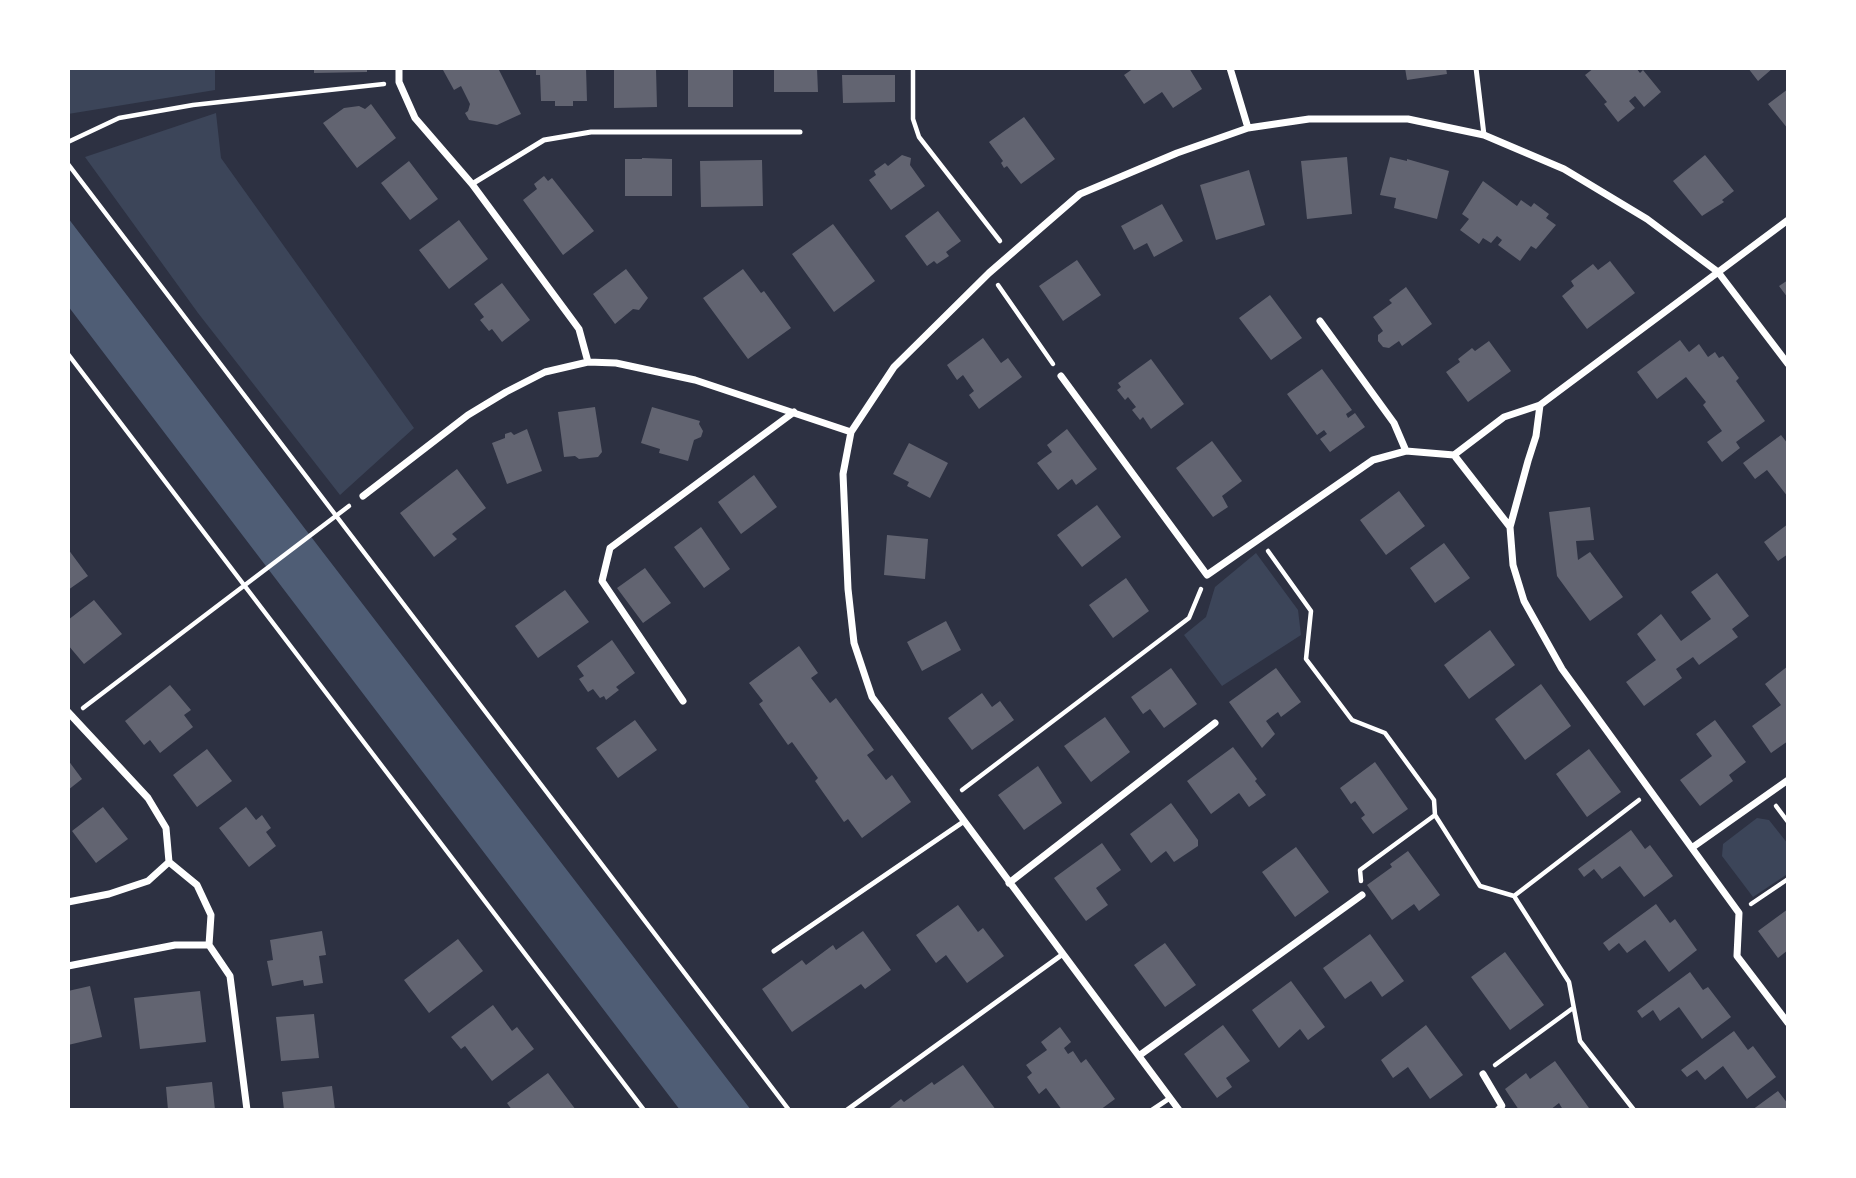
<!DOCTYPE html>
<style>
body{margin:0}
#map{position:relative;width:1856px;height:1178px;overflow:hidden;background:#2d3142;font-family:"Fira Sans Condensed",sans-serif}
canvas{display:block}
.frame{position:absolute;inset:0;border:70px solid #fff;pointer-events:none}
</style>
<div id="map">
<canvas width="1856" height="1178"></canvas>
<div class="frame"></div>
</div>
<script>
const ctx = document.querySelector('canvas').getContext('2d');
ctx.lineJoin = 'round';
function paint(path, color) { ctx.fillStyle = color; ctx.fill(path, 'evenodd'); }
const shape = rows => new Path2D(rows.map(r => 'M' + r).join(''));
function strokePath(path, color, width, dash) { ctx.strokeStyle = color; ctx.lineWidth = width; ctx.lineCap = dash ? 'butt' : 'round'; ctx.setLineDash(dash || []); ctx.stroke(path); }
const green = shape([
 [68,68,215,68,215,90,68,114],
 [216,113,221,158,414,428,340,495,198,313,85,157],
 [1256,553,1298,610,1301,635,1222,686,1184,635,1206,617,1215,587],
 [1757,818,1769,820,1788,844,1788,868,1786,875,1753,897,1722,856,1723,844]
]);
const water = shape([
 [68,218,312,538,751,1110,680,1110,68,306]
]);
const building = shape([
 [314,68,367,68,367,72,314,73],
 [445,68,498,68,521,114,497,125,469,120,465,113,468,111,470,104,461,86,454,90,443,70],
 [536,68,586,68,587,101,573,101,573,106,555,106,555,101,541,101,540,75,536,75],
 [688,68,733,68,733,107,688,107],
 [774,68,817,68,818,92,774,92],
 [1134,68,1189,68,1202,89,1173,108,1162,92,1144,104,1124,75],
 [1405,68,1446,68,1447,74,1407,80],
 [1594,68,1636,68,1640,73,1643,70,1661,92,1644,107,1635,96,1629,101,1635,108,1618,122,1604,104,1607,102,1585,75],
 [1748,68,1773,68,1758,81],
 [656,69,657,107,614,108,614,70],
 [842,75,895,75,895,102,843,103],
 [1788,89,1788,129,1768,104],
 [371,104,396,138,357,168,323,123,344,108,359,106,365,109],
 [1024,117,1055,159,1021,184,1007,166,1004,168,1001,163,1003,161,989,142],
 [902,155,911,158,910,165,925,186,891,210,869,180,876,175,874,171,885,163,888,166],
 [1705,155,1734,191,1722,200,1724,202,1702,216,1673,181],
 [1347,157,1352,214,1307,219,1301,161],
 [1390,157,1407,161,1407,159,1449,171,1437,219,1394,208,1396,198,1380,195],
 [642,158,672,159,672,196,625,196,625,159,642,159],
 [762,160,763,206,701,207,700,161],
 [409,161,438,199,410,220,381,183],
 [1249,170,1265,225,1216,240,1200,185],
 [544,176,548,181,552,178,594,231,563,255,523,200,537,189,534,184],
 [1483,181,1517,206,1521,200,1531,207,1534,203,1549,214,1546,218,1556,225,1536,249,1531,246,1520,261,1498,245,1502,240,1497,236,1491,243,1483,238,1479,244,1460,230,1469,219,1462,214],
 [1162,204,1183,241,1154,257,1147,243,1134,250,1121,226],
 [938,211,961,241,946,252,949,256,937,264,934,261,927,266,905,236],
 [459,220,488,259,449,289,419,250],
 [833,224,875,281,834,312,792,254],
 [1077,260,1101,295,1063,321,1039,286],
 [1610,261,1635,293,1587,329,1562,296,1574,286,1571,281,1593,264,1598,270],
 [626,269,648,298,639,310,633,309,615,324,593,294],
 [743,269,761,293,764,291,791,328,748,359,703,298],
 [1788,280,1788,298,1779,286],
 [502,283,530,320,502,342,492,329,489,331,480,320,484,317,474,304],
 [1406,287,1432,324,1402,346,1399,341,1389,348,1383,347,1378,341,1378,335,1383,331,1373,317,1392,303,1389,300],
 [1270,295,1302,338,1271,360,1239,318],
 [983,338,1001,363,1008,358,1022,377,979,409,969,395,974,391,963,375,957,380,947,365],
 [1680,340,1689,352,1699,344,1708,357,1715,352,1719,358,1723,356,1739,378,1736,381,1765,421,1736,442,1740,448,1722,462,1707,442,1722,431,1703,405,1706,402,1686,377,1657,399,1637,372],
 [1489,341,1511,371,1468,402,1446,372,1460,362,1458,359,1472,348,1475,351],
 [1151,359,1184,404,1151,429,1143,417,1140,420,1132,410,1136,407,1128,397,1125,400,1117,390,1121,387,1118,383],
 [1322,369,1352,410,1346,414,1348,418,1355,413,1365,427,1330,452,1320,439,1327,434,1324,430,1317,435,1287,394],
 [595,407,602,452,598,457,579,459,575,456,564,457,558,412],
 [652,407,700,421,699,424,703,431,701,437,694,440,688,461,659,453,660,449,641,443],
 [527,429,542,471,507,484,492,443,505,438,505,434,511,432,514,435],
 [1067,429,1097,469,1076,485,1072,479,1058,490,1037,463,1052,452,1047,445],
 [1781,435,1788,444,1788,497,1767,470,1755,479,1743,463],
 [1212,441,1242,481,1222,496,1228,507,1213,517,1176,468],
 [909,443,948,463,930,498,907,486,909,482,893,474],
 [457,469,486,508,452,534,457,539,434,557,400,513],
 [754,475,777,507,741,534,718,502],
 [1399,491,1425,526,1386,555,1360,520],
 [1097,505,1121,537,1082,567,1057,535],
 [1590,507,1594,540,1576,541,1578,560,1590,552,1623,597,1590,621,1557,576,1549,512],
 [1788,524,1788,554,1778,561,1764,542],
 [701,527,730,569,704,588,674,547],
 [887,535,928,539,925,579,884,575],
 [1444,543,1470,578,1435,603,1410,568],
 [68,549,88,576,68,590],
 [645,568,671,603,643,623,617,588],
 [1717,573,1749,616,1732,629,1738,637,1699,665,1693,657,1676,669,1682,678,1644,706,1626,682,1656,660,1637,634,1661,614,1681,641,1711,619,1691,592],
 [1126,578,1149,611,1113,638,1089,605],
 [565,590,589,622,538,658,515,626],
 [94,600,122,634,84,664,68,645,68,620],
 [946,621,961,650,922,671,907,642],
 [1490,630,1515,665,1469,699,1444,665],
 [612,640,635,673,616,687,619,690,606,700,604,696,600,698,593,689,588,692,579,679,584,676,577,666],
 [799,646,818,673,811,678,830,703,836,698,874,750,867,755,886,780,892,775,911,802,862,838,848,819,844,822,815,781,818,778,792,742,788,745,759,704,763,701,749,683],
 [1788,666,1788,741,1771,753,1752,726,1781,705,1765,684],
 [1171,668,1197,704,1164,728,1150,709,1143,714,1131,697],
 [1276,668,1301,702,1281,717,1278,712,1266,721,1275,734,1262,748,1229,702],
 [1541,684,1571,726,1525,760,1495,719],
 [170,685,191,710,184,715,193,727,160,753,150,740,144,745,125,721],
 [982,693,992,707,1000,701,1014,720,972,750,948,718],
 [1105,717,1130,752,1091,782,1064,746],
 [635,720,657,750,618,778,596,748],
 [1715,720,1746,762,1729,775,1733,781,1700,806,1680,780,1712,756,1696,734],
 [1233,747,1257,779,1255,781,1266,795,1249,807,1239,793,1211,814,1187,781],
 [207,749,232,781,197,807,173,775],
 [1589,749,1621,792,1587,817,1556,774],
 [68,760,82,779,68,790],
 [1375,762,1408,809,1373,834,1361,818,1365,815,1355,801,1351,804,1340,788],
 [1038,766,1062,803,1024,830,998,795],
 [1171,803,1198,840,1198,846,1174,862,1166,851,1151,863,1130,834],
 [103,807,128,839,96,863,72,831],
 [246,807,256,820,262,815,271,828,266,832,276,846,249,867,219,828],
 [1631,830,1645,849,1650,845,1673,876,1644,897,1620,866,1602,879,1594,869,1584,877,1578,869],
 [1102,843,1121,870,1096,888,1108,905,1086,921,1054,878],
 [1296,847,1329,892,1295,917,1262,872],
 [1408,851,1440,895,1419,911,1414,904,1392,920,1367,885,1392,867,1390,864],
 [1656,904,1670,923,1675,919,1697,950,1669,972,1645,940,1627,953,1619,943,1609,951,1603,943],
 [958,905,978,932,983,928,1004,956,967,983,946,955,936,963,916,935],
 [1788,909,1788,950,1778,958,1758,931],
 [322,931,326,955,319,956,323,983,304,986,303,980,272,986,267,961,273,960,270,940],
 [863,931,891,970,865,989,861,984,792,1032,762,989,802,960,806,965,833,945,836,950],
 [1370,934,1404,981,1382,997,1371,981,1345,999,1323,968],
 [458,939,483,971,429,1013,404,980],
 [1165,943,1196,985,1165,1007,1134,965],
 [1505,952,1544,1005,1510,1030,1471,977],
 [1690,972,1703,990,1708,987,1731,1017,1702,1039,1679,1007,1660,1021,1653,1010,1642,1018,1637,1011],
 [1291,981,1325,1027,1308,1040,1300,1029,1279,1048,1252,1010],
 [90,986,102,1037,68,1045,68,991],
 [200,991,206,1042,140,1049,134,998],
 [493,1005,512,1031,517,1027,534,1049,492,1081,465,1046,461,1049,451,1037],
 [314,1014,319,1058,281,1061,276,1017],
 [1223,1025,1250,1061,1226,1078,1232,1087,1217,1098,1184,1054],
 [1426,1025,1463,1075,1430,1099,1408,1067,1393,1078,1381,1060],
 [1060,1027,1071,1042,1064,1048,1068,1054,1073,1051,1081,1063,1086,1059,1115,1099,1100,1110,1062,1110,1046,1088,1039,1094,1027,1077,1032,1073,1026,1065,1047,1050,1041,1042],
 [1734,1031,1748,1050,1753,1046,1776,1077,1747,1099,1723,1066,1705,1080,1697,1070,1687,1077,1681,1070],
 [1555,1061,1589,1108,1586,1110,1563,1110,1559,1103,1550,1110,1519,1110,1505,1089,1526,1073,1530,1079],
 [963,1065,996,1110,887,1110,901,1099,904,1102,932,1082,934,1085],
 [548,1073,576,1110,512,1110,507,1103],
 [212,1082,215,1110,168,1110,166,1087],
 [332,1086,335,1110,284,1110,282,1092],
 [1778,1091,1788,1104,1788,1110,1752,1110]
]);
const path = shape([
 [913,68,913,119,919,137,1000,241],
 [68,142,119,118,193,105,384,84],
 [68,164,789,1110],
 [998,285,1053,364],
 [68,354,644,1110],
 [1268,551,1311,611,1306,659,1352,720,1385,733,1434,800,1435,815,1480,886,1514,896,1569,982,1580,1041,1634,1110],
 [83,708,349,506],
 [962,790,1189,618,1201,589],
 [1776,806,1788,822],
 [1361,881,1360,870,1435,815],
 [1514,896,1639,800],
 [1751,904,1788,879],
 [1495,1065,1573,1008]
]);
const service = shape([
 [1476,68,1484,135],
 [472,184,544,140,591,132,800,132],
 [774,951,963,822],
 [847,1110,1063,954],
 [1152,1110,1170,1098]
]);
const minor = shape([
 [399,68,399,82,415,118,472,184,579,329,588,362],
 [1230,68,1248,128],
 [1320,321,1394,423,1406,451],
 [1061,376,1207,575,1373,460,1406,451,1454,455,1504,417,1540,405,1788,220],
 [1540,405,1536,436,1528,461,1510,527,1513,565,1524,601,1562,669,1739,913,1737,956,1788,1023],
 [1454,455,1510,527],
 [363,496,468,415,506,392,545,372,588,362,616,363,695,380,851,432],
 [683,701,602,581,610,548,794,412],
 [68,712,148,798,166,828,169,862,197,885,211,915,209,945,230,976,247,1110],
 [1693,847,1788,780],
 [1009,883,1215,723],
 [68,902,109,894,148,881,169,862],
 [68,966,175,945,209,945],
 [1140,1055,1362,895],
 [1483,1074,1502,1106,1498,1110],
 [1179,1110,872,697,854,643,848,589,843,474,851,432,894,367,989,273,1080,194,1177,153,1248,128,1309,119,1408,119,1484,135,1564,169,1647,219,1718,272,1788,364]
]);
paint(green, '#3c4559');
paint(water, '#4f5d75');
paint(building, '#626471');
strokePath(path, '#fff', 4.5);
strokePath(service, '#fff', 5);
strokePath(minor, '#fff', 7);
</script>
